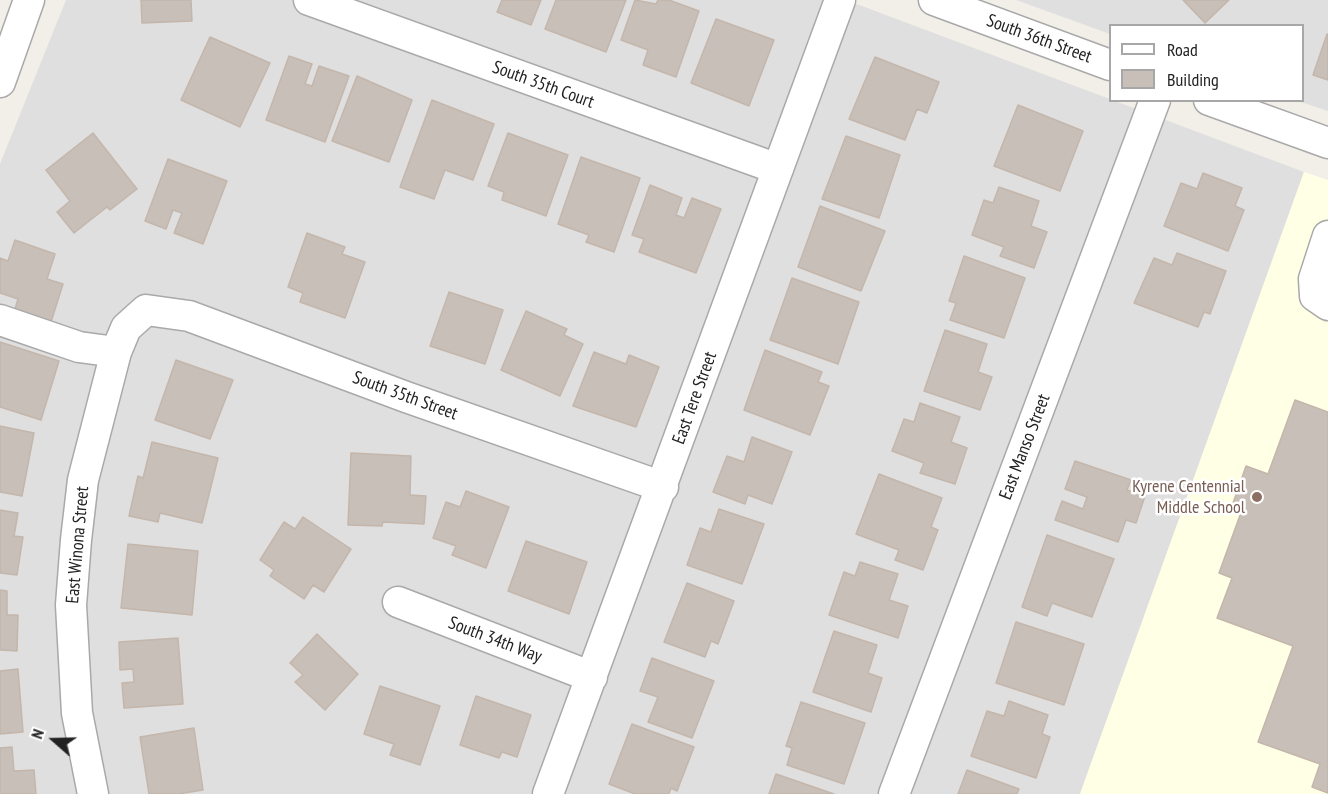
<!DOCTYPE html>
<style>
body{margin:0}
#map{position:relative;width:1328px;height:794px;overflow:hidden;background:#f2efe9;font-family:"PT Sans Narrow",sans-serif}
canvas{display:block}
.legend{position:absolute;left:1109px;top:24px;width:195px;height:78px;box-sizing:border-box;background:#fff;border:2px solid #a7a7a7;margin:0;padding:8px 10px;list-style:none;font-size:18px;color:#222}
.legend li{display:flex;align-items:center;gap:12px;height:30px}
.legend b{width:30px;border:2px solid #a7a7a7}
.north{position:absolute;left:24px;top:710px;width:60px;height:60px;-webkit-text-stroke:4px #fff;paint-order:stroke;rotate:290deg;font-size:16px;font-weight:700;line-height:24px;text-align:center;color:#222}
.north::after{content:'';display:block;margin:auto;width:21px;height:27px;background:#222;clip-path:polygon(50% 0,100% 100%,50% 72%,0 100%)}
</style>
<div id="map">
<canvas width="1328" height="794"></canvas>
<ul class="legend">
<li><b style="height:8px;background:#fff"></b>Road</li>
<li><b style="height:16px;background:#c7bfb8"></b>Building</li>
</ul>
<div class="north">N</div>
</div>
<script>
const ctx = document.querySelector('canvas').getContext('2d');
ctx.lineJoin = 'round';
function paint(path, color) { ctx.fillStyle = color; ctx.fill(path, 'evenodd'); }
const shape = rows => new Path2D(rows.map(r => 'M' + r).join(''));
function strokePath(path, color, width, dash) { ctx.strokeStyle = color; ctx.lineWidth = width; ctx.lineCap = dash ? 'butt' : 'round'; ctx.setLineDash(dash || []); ctx.stroke(path); }
function write(font, color, halo, rows, align = 'center') {
  ctx.font = font + ' "PT Sans Narrow",sans-serif'; ctx.lineWidth = 5; ctx.setLineDash([]); ctx.textBaseline = 'middle'; ctx.strokeStyle = halo; ctx.fillStyle = color; for (const [text, x, y, turn = 0] of rows) {
    ctx.save(); ctx.translate(x, y); ctx.rotate((+turn || 0) * Math.PI / 180); ctx.textAlign = isNaN(turn) ? turn : align; if (halo) ctx.strokeText(text, 0, 0); ctx.fillText(text, 0, 0); ctx.restore();
  }
}
const residential = shape([
 [66,0,846,0,1304,172,1080,794,0,794,0,164],
 [1016,0,1328,0,1328,111,1298,101,1302,100,1302,26,1110,26,1110,34]
]);
const education = shape([
 [1304,172,1328,180,1328,794,1080,794]
]);
const building = shape([
 [141,0,191,0,192,21,142,23,141,0],
 [502,0,541,0,531,25,497,12,502,0],
 [556,0,626,0,606,52,545,29,556,0],
 [635,0,656,4,658,0,669,0,699,11,676,77,643,65,648,50,621,40,635,0],
 [1183,0,1229,0,1205,23,1183,0],
 [716,19,774,40,749,106,691,83,716,19],
 [1327,34,1328,35,1328,80,1313,75,1327,34],
 [210,37,270,63,240,127,181,100,210,37],
 [289,56,312,64,305,84,312,86,319,66,349,76,325,142,266,120,289,56],
 [875,57,939,82,927,113,917,109,905,140,849,119,875,57],
 [357,76,412,100,389,162,332,141,357,76],
 [432,100,494,124,473,180,445,170,434,199,400,187,432,100],
 [1018,105,1083,131,1060,191,994,166,1018,105],
 [93,133,137,189,110,210,107,207,74,233,57,212,70,201,46,170,93,133],
 [508,133,568,155,546,216,502,200,504,192,488,186,508,133],
 [846,136,900,155,879,218,822,199,846,136],
 [581,157,640,178,614,252,586,242,589,235,558,224,581,157],
 [168,159,227,181,203,244,174,233,182,213,173,210,166,229,145,221,168,159],
 [1203,173,1242,188,1235,206,1244,210,1228,251,1164,226,1181,183,1197,189,1203,173],
 [650,185,682,198,676,215,684,218,692,198,721,209,696,273,639,252,644,239,632,235,650,185],
 [999,187,1039,201,1031,226,1047,232,1034,268,1000,256,1004,247,972,235,984,200,993,203,999,187],
 [820,206,885,231,861,291,798,267,820,206],
 [307,233,345,247,342,254,365,262,345,318,300,302,303,293,288,287,307,233],
 [15,240,55,254,47,279,63,284,51,322,15,309,18,299,0,293,0,258,8,261,15,240],
 [1177,253,1226,271,1210,314,1204,312,1198,327,1134,303,1154,258,1172,265,1177,253],
 [964,256,1025,278,1004,338,950,320,956,303,949,301,964,256],
 [792,278,859,302,838,364,770,340,792,278],
 [449,292,503,310,485,364,430,346,449,292],
 [526,311,567,329,564,335,583,344,560,396,501,370,526,311],
 [945,330,987,344,978,372,992,377,980,410,924,391,945,330],
 [0,342,59,361,41,420,0,407,0,342],
 [765,350,822,372,818,382,829,386,810,435,744,410,765,350],
 [594,352,626,364,629,355,659,367,636,427,573,406,594,352],
 [176,360,233,380,210,439,155,420,176,360],
 [1295,400,1328,412,1328,793,1312,787,1320,764,1258,742,1293,646,1217,618,1232,578,1219,573,1243,507,1233,503,1246,466,1268,474,1295,400],
 [920,403,960,417,951,442,967,448,955,484,920,473,924,463,892,451,904,419,914,422,920,403],
 [0,426,34,433,22,496,0,492,0,426],
 [752,437,792,452,772,504,748,495,745,504,713,492,727,456,744,462,752,437],
 [152,442,218,458,202,523,160,513,158,522,129,516,138,476,143,478,152,442],
 [351,453,411,456,410,495,426,496,424,524,383,522,382,526,348,525,351,453],
 [1075,461,1131,480,1127,490,1145,496,1136,523,1126,520,1118,542,1055,520,1062,501,1083,509,1087,497,1065,489,1075,461],
 [879,474,942,498,931,527,938,530,923,570,895,560,899,550,856,534,879,474],
 [466,491,509,507,486,568,452,555,456,546,433,538,446,502,460,507,466,491],
 [719,509,764,524,742,584,687,565,700,528,711,532,719,509],
 [0,510,18,513,14,536,23,537,17,575,0,573,0,510],
 [303,517,351,549,324,592,313,585,304,599,270,576,274,570,260,560,284,522,295,529,303,517],
 [1047,535,1114,559,1092,617,1052,603,1047,616,1022,607,1047,535],
 [526,541,587,562,569,614,508,591,526,541],
 [128,544,198,551,192,615,121,608,128,544],
 [860,562,898,574,889,600,908,606,898,638,829,615,844,572,855,576,860,562],
 [687,583,734,601,718,644,711,641,705,657,664,642,687,583],
 [0,590,7,591,7,615,18,615,17,651,0,650,0,590],
 [1016,622,1084,644,1064,705,996,683,1016,622],
 [834,631,877,645,868,673,882,678,871,712,813,692,834,631],
 [317,634,358,674,325,710,295,682,303,675,290,663,317,634],
 [178,638,183,704,124,708,122,683,134,682,133,669,120,670,119,642,178,638],
 [652,658,714,681,692,738,648,722,658,697,640,691,652,658],
 [18,669,23,732,0,734,0,671,18,669],
 [380,686,440,706,420,765,390,755,394,744,364,734,380,686],
 [476,696,531,715,517,757,502,752,499,758,460,745,476,696],
 [1009,701,1048,715,1042,734,1050,737,1036,778,971,756,987,711,1004,716,1009,701],
 [801,702,865,723,844,784,787,765,792,748,786,746,801,702],
 [632,724,694,747,677,791,671,788,669,794,635,794,609,784,632,724],
 [194,728,203,790,178,794,149,794,140,737,194,728],
 [12,747,14,771,34,770,36,794,0,794,0,748,12,747],
 [967,770,1019,789,1017,794,958,794,967,770],
 [776,774,834,794,769,794,776,774]
]);
const minor = shape([
 [309,0,778,169],
 [934,0,1110,65],
 [0,82,29,0],
 [1209,100,1328,143],
 [1328,236,1314,279,1315,296,1328,305],
 [0,320,79,347,116,352],
 [398,602,592,677],
 [93,794,77,713,71,605,76,540,83,480,116,352,126,328,146,310,189,316,406,397,663,487],
 [548,794,840,0],
 [894,794,1155,100]
]);
const markers = [
 [1257,497,6,"#8d6e63"]
];
const streetNames = [
 ["South 36th Street",1039,39,20],
 ["South 35th Court",543,85,20],
 ["South 35th Street",405,396,20],
 ["East Tere Street",695,398,-70],
 ["East Manso Street",1025,447,-69],
 ["East Winona Street",78,545,-85],
 ["South 34th Way",495,640,21]
];
const educationNames = [
 ["Kyrene Centennial",1245,487],
 ["Middle School",1245,508]
];
paint(residential, '#e0dfdf');
paint(education, '#ffffe5');
paint(building, '#c7bfb8');
strokePath(building, '#c4b6ab', 1.5);
strokePath(minor, '#a9a9a9', 33);
strokePath(minor, '#fff', 30);
for (const [x, y, r, color] of markers) { const dot = new Path2D(); dot.arc(x, y, r, 0, 2 * Math.PI); ctx.fillStyle = color; ctx.fill(dot); strokePath(dot, '#fff', 2); }
write('18px', '#222', '#fff', streetNames);
write('18px', '#785e54', '#fff', educationNames, 'right');
</script>
